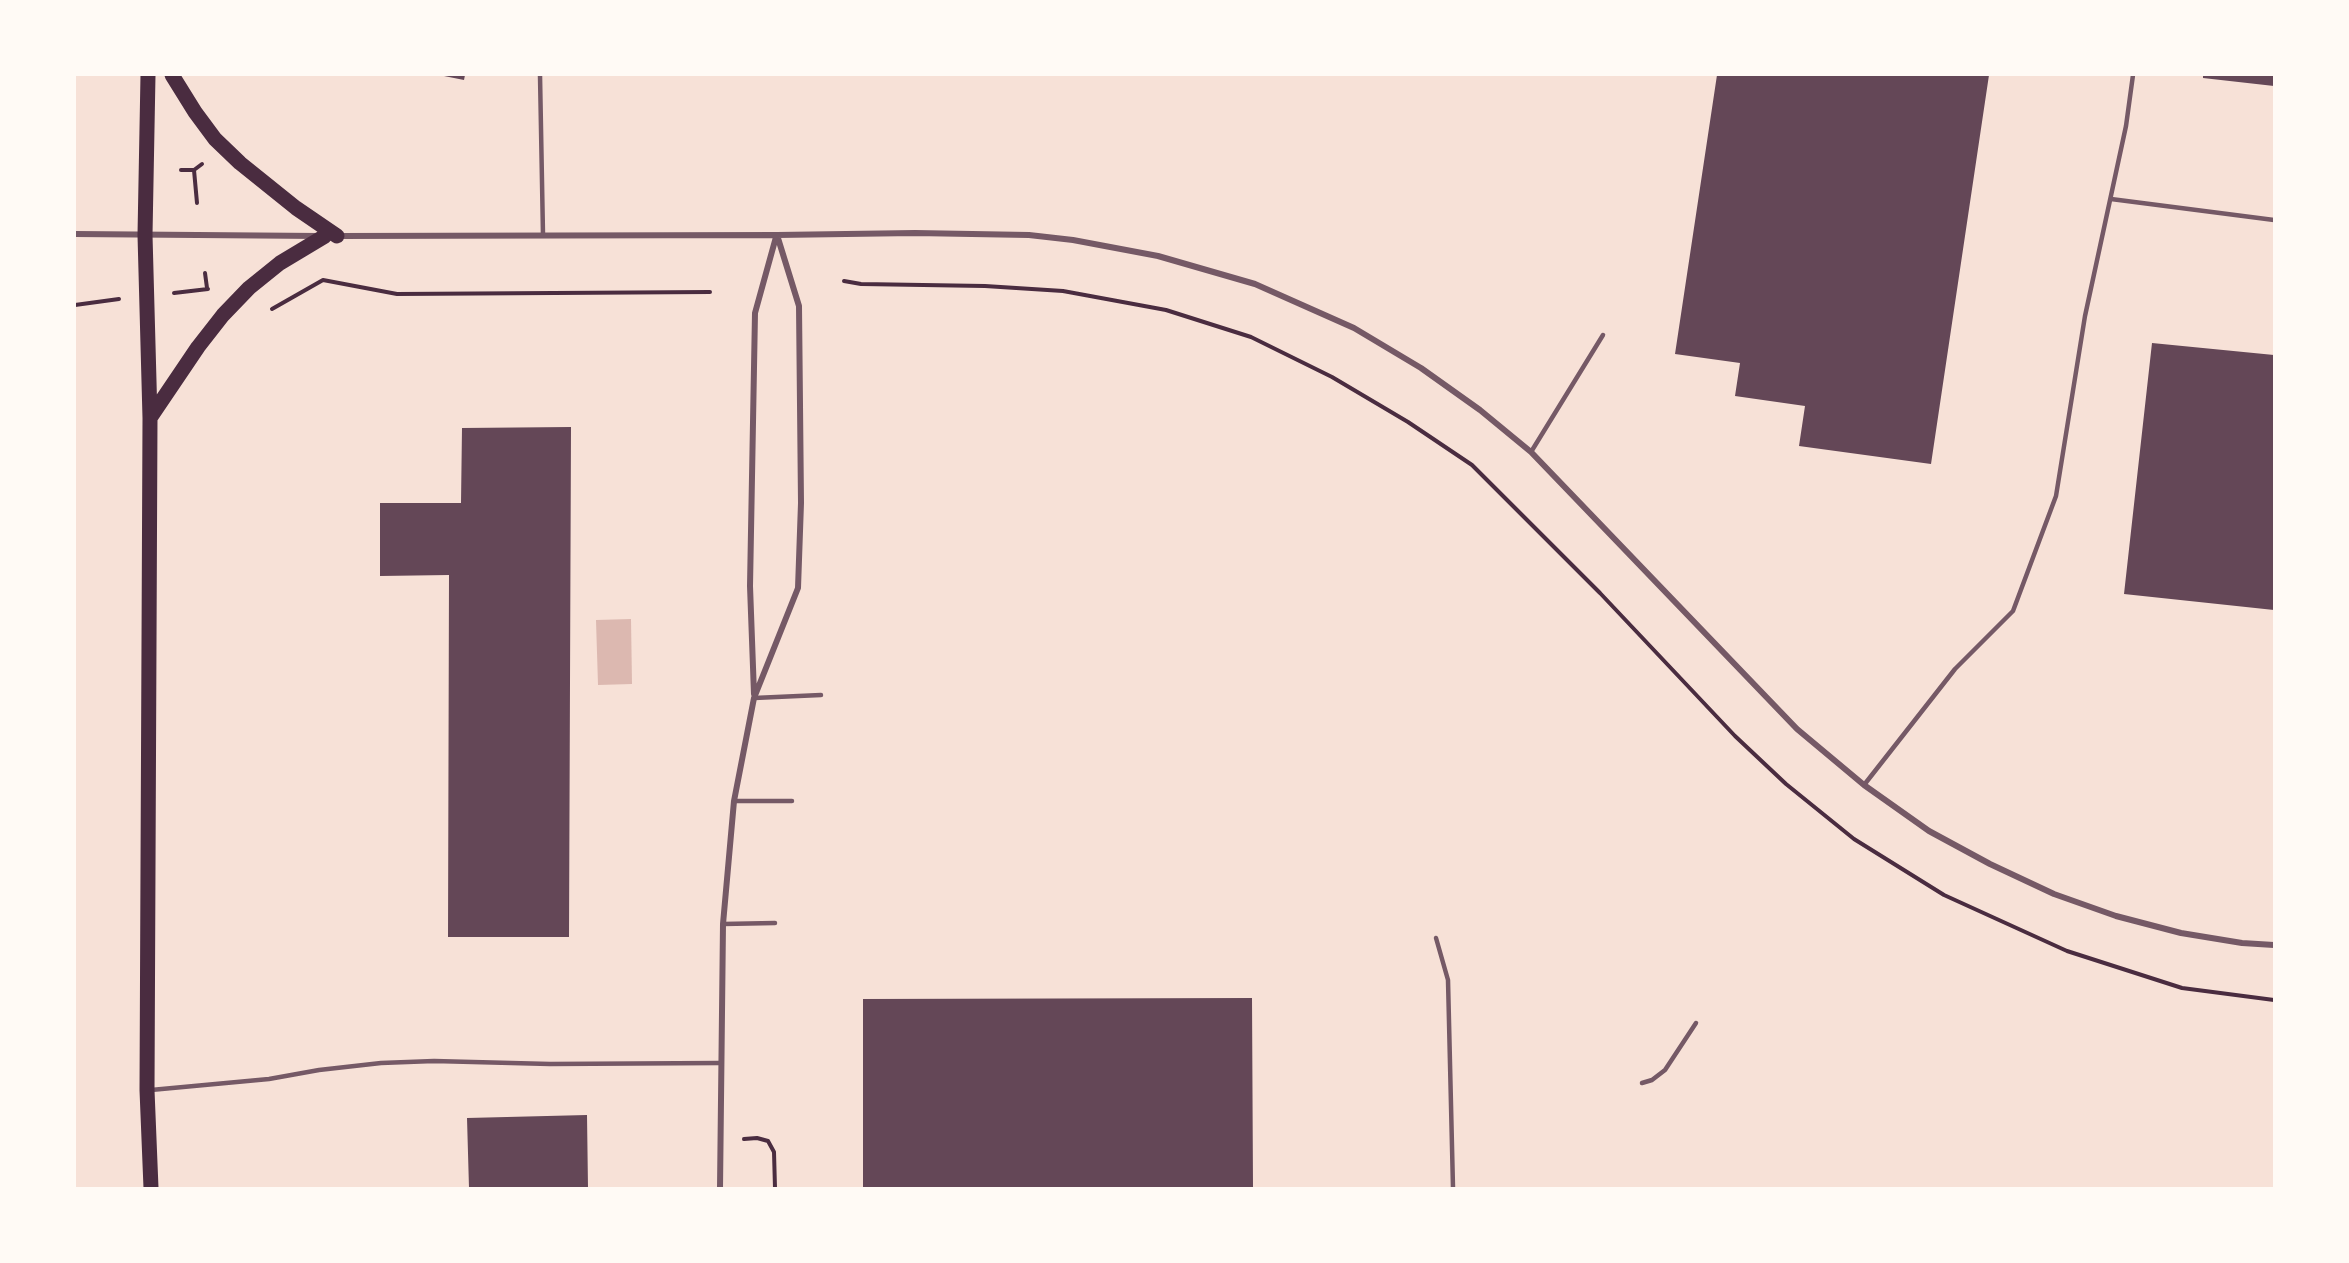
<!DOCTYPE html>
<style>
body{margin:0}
#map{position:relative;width:2349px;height:1263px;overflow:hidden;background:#f7e1d7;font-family:Spectral,serif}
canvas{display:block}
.frame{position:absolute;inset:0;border:76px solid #fffaf5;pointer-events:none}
</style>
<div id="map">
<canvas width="2349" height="1263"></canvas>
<div class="frame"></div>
</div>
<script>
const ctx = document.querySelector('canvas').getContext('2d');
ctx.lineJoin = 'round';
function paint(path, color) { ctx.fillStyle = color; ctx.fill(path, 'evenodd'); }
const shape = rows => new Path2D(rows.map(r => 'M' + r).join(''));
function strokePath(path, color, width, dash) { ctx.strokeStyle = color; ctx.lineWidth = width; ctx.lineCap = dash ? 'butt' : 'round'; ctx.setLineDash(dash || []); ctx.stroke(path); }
const water = shape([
 [631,619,632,684,598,685,596,620]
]);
const building = shape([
 [439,75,465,75,464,80],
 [1717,75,1989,75,1931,464,1799,446,1805,406,1735,396,1740,363,1675,354],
 [2203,75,2274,75,2274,86,2203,78],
 [2152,343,2274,355,2274,610,2124,594],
 [571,427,569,937,448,937,449,575,380,576,380,503,461,503,462,428],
 [1252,998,1253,1188,863,1188,863,999],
 [587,1115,588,1188,469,1188,467,1118]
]);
const path = shape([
 [181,170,194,170,202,164],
 [194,170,197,203],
 [205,273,207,288],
 [844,281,861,284,985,286,1063,291,1166,310,1251,337,1332,377,1408,422,1472,465,1600,593,1735,736,1786,784,1854,839,1944,895,2067,951,2182,988,2274,1000],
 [174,293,208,289],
 [75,305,119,299],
 [272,309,323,280,397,294,710,292],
 [744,1139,757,1138,768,1141,774,1152,775,1188]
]);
const service = shape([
 [540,75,543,235],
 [2111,199,2274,220],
 [1531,452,1603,335],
 [754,698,821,695],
 [1864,785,1955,669,2013,611,2056,496,2085,316,2126,126,2133,75],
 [734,801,792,801],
 [723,924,775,923],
 [1436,938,1448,980,1453,1188],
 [1642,1083,1652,1080,1665,1070,1696,1023],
 [151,1090,269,1079,319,1070,381,1063,434,1061,550,1064,720,1063]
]);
const minor = shape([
 [75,234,319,236],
 [338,236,777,235,915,233,1029,235,1073,240,1158,256,1255,284,1354,328,1421,368,1480,410,1531,452,1797,729,1864,785,1929,831,1990,864,2054,894,2116,916,2181,933,2242,943,2274,945],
 [754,694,750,586,755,313,776,237],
 [720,1188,723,924,734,801,754,698,798,588,801,503,799,306,777,235]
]);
const primary = shape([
 [148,75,145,235,150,418,147,1090,151,1188],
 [172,75,195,112,215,139,240,163,296,208,337,236],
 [150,418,198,347,223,315,249,288,280,263,325,236]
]);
paint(water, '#dcb8b0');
paint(building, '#644757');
strokePath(path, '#4a2c40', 4);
strokePath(service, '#755966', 4.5);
strokePath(minor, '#755966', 6);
strokePath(primary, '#4a2c40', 15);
</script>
